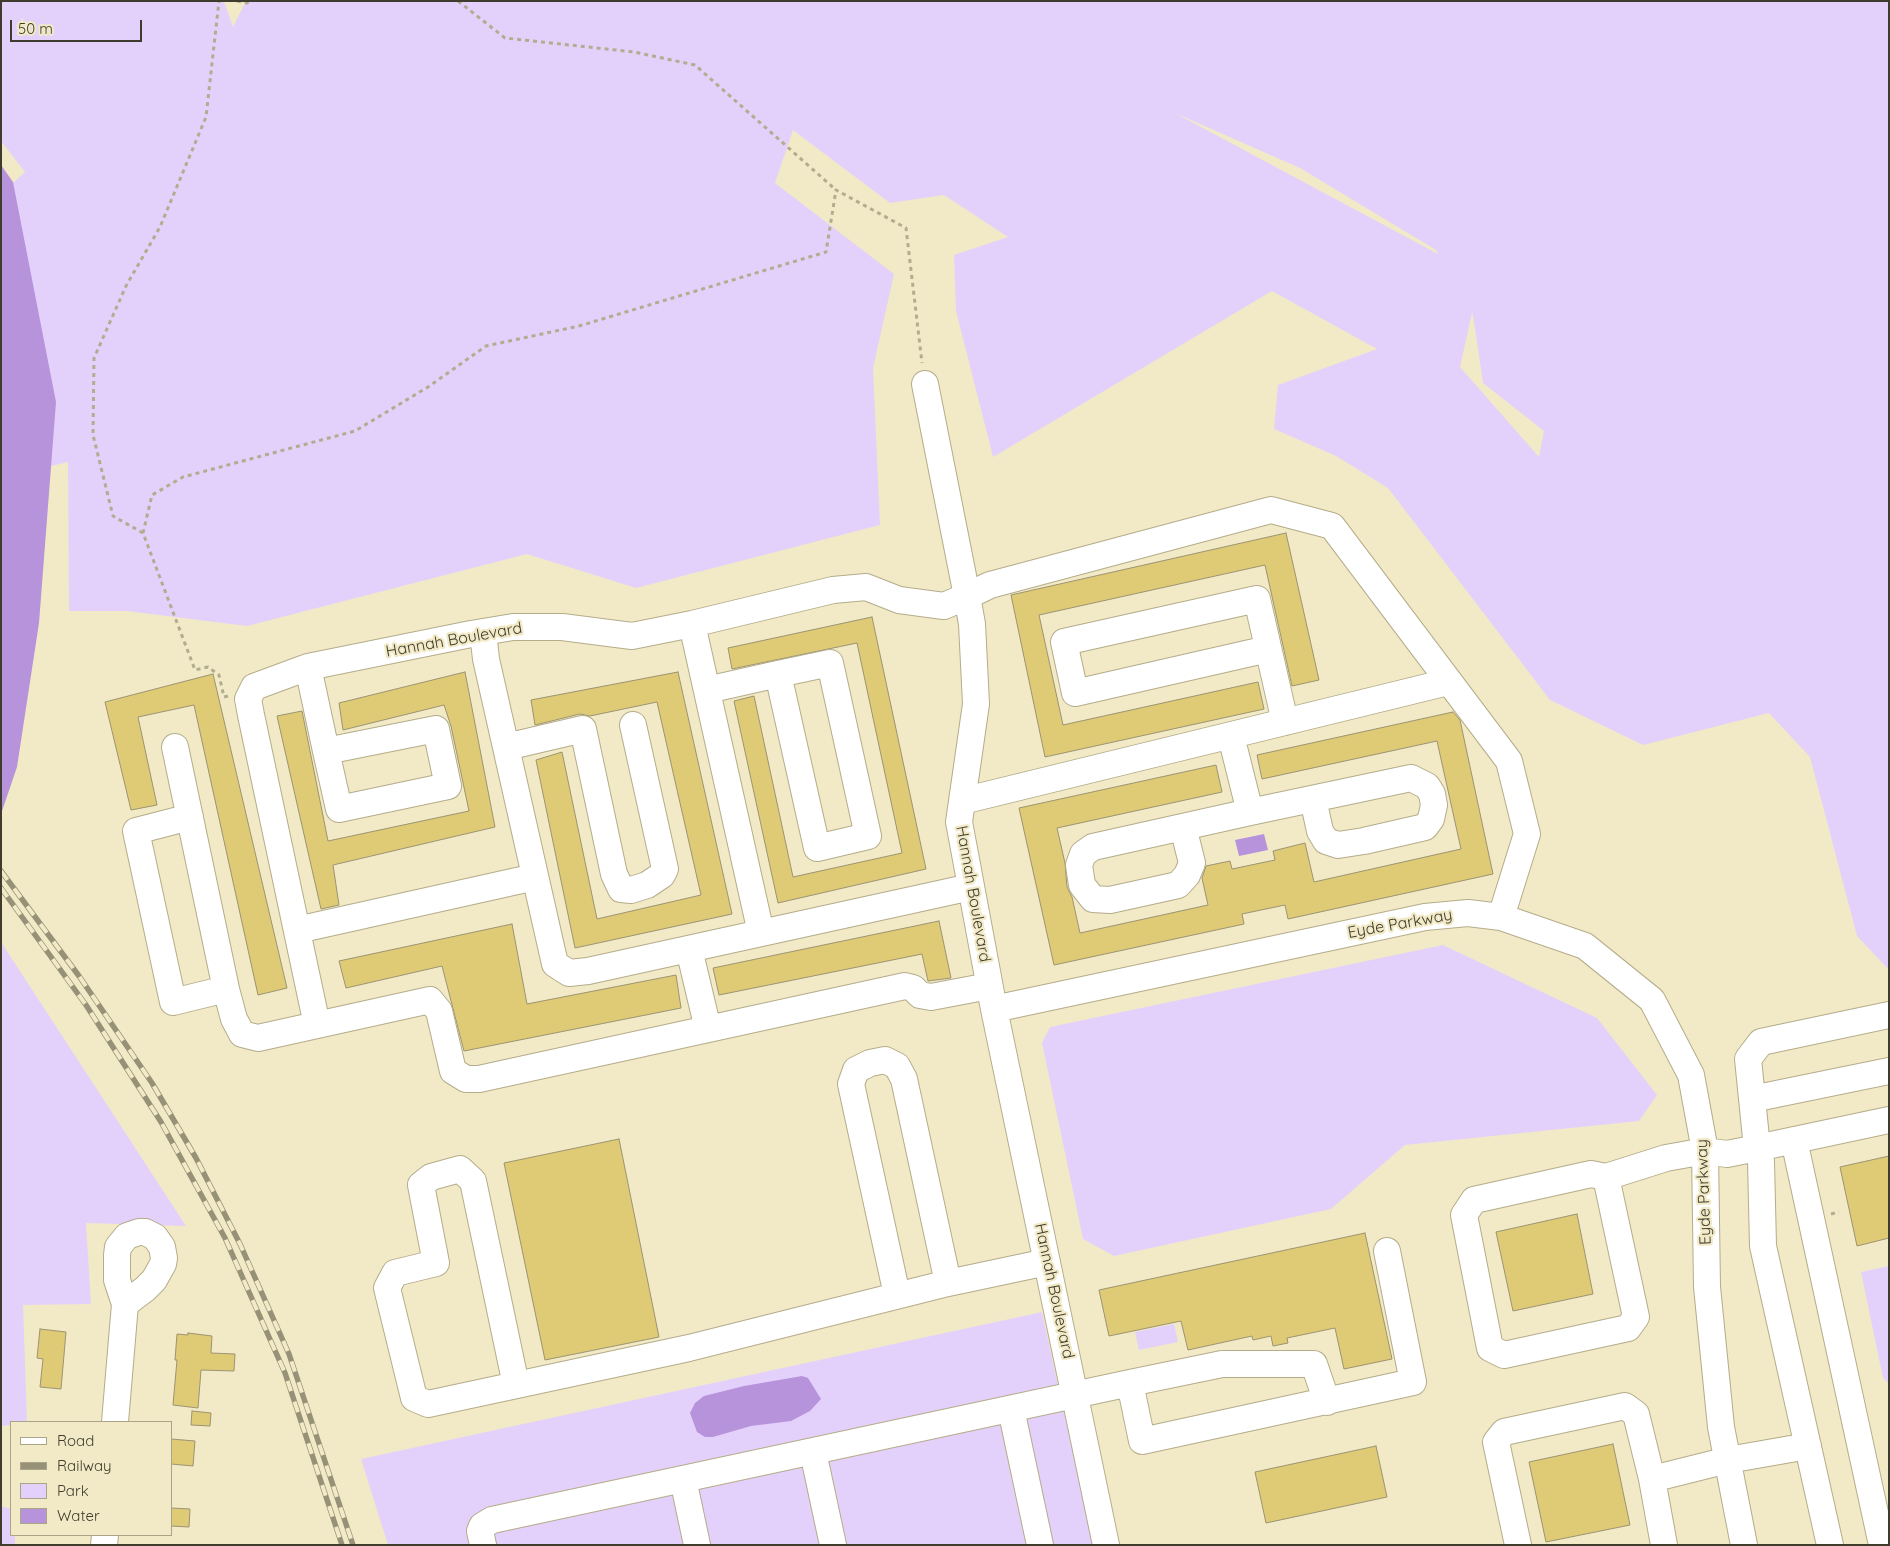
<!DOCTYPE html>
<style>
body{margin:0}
#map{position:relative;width:1890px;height:1546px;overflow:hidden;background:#f2eac6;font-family:Quicksand,sans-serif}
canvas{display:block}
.frame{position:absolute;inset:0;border:2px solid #3f3c2e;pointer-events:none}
.legend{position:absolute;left:10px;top:1421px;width:162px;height:115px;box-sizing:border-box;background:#f2eac6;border:1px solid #aaa489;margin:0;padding:6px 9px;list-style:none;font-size:15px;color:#3f3c2e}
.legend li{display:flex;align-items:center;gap:10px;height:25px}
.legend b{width:25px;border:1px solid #aaa489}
.scale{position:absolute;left:10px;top:20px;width:132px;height:22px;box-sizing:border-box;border:2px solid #3f3c2e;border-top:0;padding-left:6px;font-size:15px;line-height:18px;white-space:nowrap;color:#3f3c2e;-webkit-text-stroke:4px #f2eac6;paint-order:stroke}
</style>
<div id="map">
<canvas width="1890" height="1546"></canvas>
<div class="frame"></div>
<ul class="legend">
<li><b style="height:6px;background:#fff"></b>Road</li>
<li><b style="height:6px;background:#979178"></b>Railway</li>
<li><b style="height:14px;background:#e4d1fb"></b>Park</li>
<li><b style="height:14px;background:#b693db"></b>Water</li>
</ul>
<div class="scale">50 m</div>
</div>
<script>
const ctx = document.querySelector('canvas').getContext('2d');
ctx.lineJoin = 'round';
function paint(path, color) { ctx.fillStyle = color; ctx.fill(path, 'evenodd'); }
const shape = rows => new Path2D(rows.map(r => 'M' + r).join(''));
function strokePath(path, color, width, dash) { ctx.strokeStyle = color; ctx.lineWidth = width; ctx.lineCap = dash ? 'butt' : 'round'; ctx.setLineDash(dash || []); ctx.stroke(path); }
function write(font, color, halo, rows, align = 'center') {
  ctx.font = font + ' Quicksand,sans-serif'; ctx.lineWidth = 4.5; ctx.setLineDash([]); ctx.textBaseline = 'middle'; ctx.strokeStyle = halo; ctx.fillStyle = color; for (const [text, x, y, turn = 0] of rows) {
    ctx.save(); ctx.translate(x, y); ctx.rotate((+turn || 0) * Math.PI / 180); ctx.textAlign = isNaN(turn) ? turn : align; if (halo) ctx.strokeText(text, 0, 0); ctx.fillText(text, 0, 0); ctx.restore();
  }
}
const green = shape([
 [1,1,224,1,233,27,246,1,1889,1,1889,970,1857,936,1810,757,1769,713,1643,745,1550,700,1388,488,1336,456,1274,429,1278,385,1377,349,1272,291,993,457,956,311,954,255,1008,237,944,195,890,203,793,130,775,183,894,274,873,368,880,525,636,588,527,554,247,626,127,611,69,611,68,462,1,478,1,194,25,172,1,141],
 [1175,113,1300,168,1436,250,1438,254],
 [1472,313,1473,315,1483,383,1544,431,1539,457,1460,367],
 [1,942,186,1226,86,1223,91,1304,23,1305,27,1422,11,1422,11,1425,1,1426],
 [1443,945,1597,1018,1657,1095,1639,1121,1405,1145,1331,1209,1114,1256,1083,1239,1042,1043,1050,1027],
 [1889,1266,1889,1384,1883,1378,1861,1272],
 [1042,1312,1093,1545,388,1545,361,1459],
 [1174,1324,1178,1342,1139,1350,1135,1332],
 [1,1506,11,1509,11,1535,15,1535,15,1545,1,1545]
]);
const water = shape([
 [1,165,13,182,56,402,39,623,17,767,1,814],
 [1264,834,1268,850,1239,856,1235,840],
 [802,1376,808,1378,821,1399,810,1411,791,1421,751,1426,713,1437,705,1437,697,1432,690,1413,695,1403,704,1396,744,1386]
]);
const building = shape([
 [1286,533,1319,680,1292,686,1265,565,1039,615,1063,725,1258,682,1264,709,1045,757,1011,595,1286,533],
 [872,617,926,869,778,903,734,701,754,696,793,877,902,853,857,643,732,669,728,648,872,617],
 [465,672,495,827,333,865,339,905,321,909,277,716,302,711,328,841,469,811,451,726,444,705,343,730,339,703,465,672],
 [678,672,732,914,575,948,536,760,562,752,597,919,701,895,657,702,590,716,580,714,535,725,531,700,678,672],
 [213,674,287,988,258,995,194,705,138,717,157,805,131,810,105,702,213,674],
 [1453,712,1460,720,1493,874,1288,919,1285,905,1242,914,1244,924,1054,965,1019,808,1216,765,1222,792,1057,828,1065,863,1067,887,1072,897,1080,933,1208,905,1202,878,1206,866,1230,861,1232,869,1275,860,1273,851,1305,843,1314,882,1461,849,1437,741,1262,779,1257,755,1453,712],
 [939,921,951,978,928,981,922,954,719,995,713,968,939,921],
 [512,924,527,1004,676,975,681,1008,464,1051,442,966,346,988,339,961,512,924],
 [619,1139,659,1337,545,1360,504,1163,619,1139],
 [1889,1156,1889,1238,1857,1246,1840,1167,1889,1156],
 [1577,1214,1593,1294,1513,1311,1496,1232,1577,1214],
 [1365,1233,1392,1359,1344,1369,1335,1328,1287,1338,1288,1343,1273,1346,1271,1336,1253,1340,1252,1336,1188,1350,1181,1321,1109,1336,1099,1290,1365,1233],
 [40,1329,66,1332,61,1389,40,1387,43,1359,37,1358,40,1329],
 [188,1333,212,1336,211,1353,235,1354,234,1371,201,1370,198,1408,173,1405,177,1360,175,1360,177,1334,188,1335,188,1333],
 [192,1411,211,1413,210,1426,191,1425,192,1411],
 [171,1439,195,1441,193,1466,171,1464,171,1439],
 [1613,1444,1630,1525,1546,1542,1529,1462,1613,1444],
 [1376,1446,1387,1497,1266,1523,1255,1472,1376,1446],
 [171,1508,190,1509,189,1527,171,1526,171,1508]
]);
const path = shape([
 [237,1,247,3,251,1],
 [458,1,505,38,634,52,695,65,836,190],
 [143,533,113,516,93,435,94,358,126,286,160,227,206,117,219,1],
 [228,696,224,697,219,675,208,667,195,670,143,533,152,495,183,477,355,431,428,387,486,346,579,326,826,252,836,190,906,228,922,363],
 [1831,1214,1839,1212]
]);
const minor = shape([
 [925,384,967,596,990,585,1271,510,1332,526,1509,761,1527,834,1501,917],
 [692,624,761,933],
 [483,632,486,659,555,964,569,973,588,971,971,887],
 [1268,649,1075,693,1064,642,1257,599,1285,722],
 [308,667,326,751,339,809,448,786,436,729,326,751],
 [707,690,778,674,817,848,868,836,830,663,778,674],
 [175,747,226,989,234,1019,242,1034,258,1038,430,1000,439,1011,453,1071,466,1079,479,1079,905,986,913,988,920,995,931,997,989,986],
 [506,747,583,729,614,874,621,889,631,890,647,885,662,875,665,869,633,725],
 [962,801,1448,682],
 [1250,812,1411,778,1427,786,1432,794,1434,805,1431,819,1425,827,1364,841,1338,845,1326,841,1320,831,1313,799],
 [190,817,136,831,173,1002,226,989],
 [1183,827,1192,863,1187,875,1178,885,1110,900,1093,899,1082,885,1079,865,1083,854,1093,847,1250,812,1231,736],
 [297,930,535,877],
 [689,949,708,1029],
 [994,1009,1425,917,1468,913,1501,917,1585,946,1652,1000,1691,1075,1705,1151,1707,1287,1721,1427,1744,1545],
 [317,1025,251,715,248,699,254,687,308,667,471,634,513,627,562,627,632,636,692,624,833,590,866,587,899,600,944,606,967,596,972,624,976,704,959,822,994,1009,1106,1545],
 [1752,1099,1889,1071],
 [1794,1140,1882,1545],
 [1606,1177,1636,1317,1628,1328,1504,1355,1490,1348,1464,1215,1474,1200,1591,1174,1606,1177,1666,1158,1705,1151,1727,1154,1757,1148,1748,1059,1761,1042,1889,1015],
 [897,1295,851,1084,856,1070,870,1063,885,1060,897,1066,904,1079,948,1283],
 [1130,1383,1222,1364,1314,1364,1327,1402],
 [516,1385,473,1181,460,1169,431,1177,421,1185,436,1263,395,1273,387,1288,414,1398,428,1404,689,1348,948,1283,1047,1262],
 [1011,1409,1040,1545],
 [115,1422,125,1304,117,1280,117,1255,118,1247,127,1236,139,1232,145,1232,155,1237,162,1247,164,1258,163,1264,154,1280,145,1289,125,1304],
 [813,1452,833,1545],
 [683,1479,697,1545],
 [1652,1479,1728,1460,1808,1446],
 [104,1545,105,1535],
 [483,1545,480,1531,482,1526,492,1520,1130,1383,1142,1441,1413,1382,1387,1251],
 [1518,1545,1496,1442,1504,1432,1625,1406,1636,1414,1652,1479,1664,1545],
 [1830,1545,1763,1246,1761,1161,1757,1148,1889,1120]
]);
const rail = shape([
 [1,871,79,976,152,1083,196,1158,240,1244,289,1354,353,1545],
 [1,888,86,1005,161,1122,225,1238,285,1373,342,1545]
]);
const streetNames = [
 ["Hannah Boulevard",454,640,-10],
 ["Hannah Boulevard",973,894,80],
 ["Eyde Parkway",1400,924,-10],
 ["Eyde Parkway",1704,1192,-92],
 ["Hannah Boulevard",1054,1291,78]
];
paint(green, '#e4d1fb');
paint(water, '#b693db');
paint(building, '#dfcb75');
strokePath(building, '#9b9372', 1);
strokePath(minor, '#b4ac8a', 28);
strokePath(path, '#b2ac90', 3, [4, 4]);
strokePath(minor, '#fff', 26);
strokePath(rail, '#979178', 5.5);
strokePath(rail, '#f2eac6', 4, [11]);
write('16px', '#3f3c2e', '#f2eac6', streetNames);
</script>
